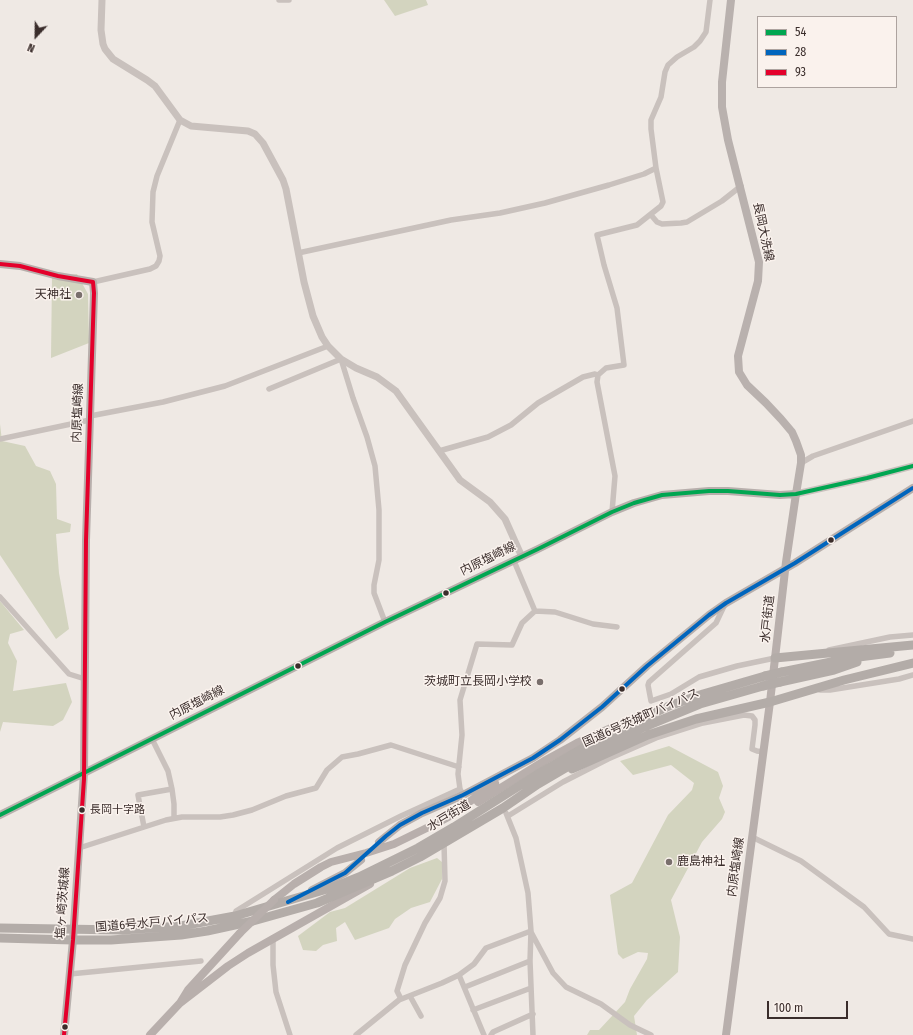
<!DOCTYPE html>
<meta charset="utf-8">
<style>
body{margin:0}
#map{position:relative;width:913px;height:1035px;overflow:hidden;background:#efe9e4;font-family:"Fira Sans Condensed",sans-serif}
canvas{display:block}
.legend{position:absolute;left:757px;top:16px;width:140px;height:72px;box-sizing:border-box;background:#faf2ed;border:1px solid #ada39f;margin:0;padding:5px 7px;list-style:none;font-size:12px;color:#3a2d2b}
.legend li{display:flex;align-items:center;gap:8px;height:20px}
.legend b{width:20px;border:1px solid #ada39f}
.north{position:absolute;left:16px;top:16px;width:40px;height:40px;-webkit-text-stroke:3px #faf2ed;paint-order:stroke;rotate:202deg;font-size:11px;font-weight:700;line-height:16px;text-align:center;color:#3a2d2b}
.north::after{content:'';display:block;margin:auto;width:14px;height:18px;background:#3a2d2b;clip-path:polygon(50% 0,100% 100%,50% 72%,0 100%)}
.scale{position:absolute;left:767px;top:1001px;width:81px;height:18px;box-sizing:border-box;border:2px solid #3a2d2b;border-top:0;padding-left:5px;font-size:12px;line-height:14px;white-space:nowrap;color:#3a2d2b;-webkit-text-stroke:3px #faf2ed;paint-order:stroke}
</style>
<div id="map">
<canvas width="913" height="1035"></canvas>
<ul class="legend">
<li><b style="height:5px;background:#00a651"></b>54</li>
<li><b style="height:5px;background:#0065bd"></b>28</li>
<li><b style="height:5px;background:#e4002b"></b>93</li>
</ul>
<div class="north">N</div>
<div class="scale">100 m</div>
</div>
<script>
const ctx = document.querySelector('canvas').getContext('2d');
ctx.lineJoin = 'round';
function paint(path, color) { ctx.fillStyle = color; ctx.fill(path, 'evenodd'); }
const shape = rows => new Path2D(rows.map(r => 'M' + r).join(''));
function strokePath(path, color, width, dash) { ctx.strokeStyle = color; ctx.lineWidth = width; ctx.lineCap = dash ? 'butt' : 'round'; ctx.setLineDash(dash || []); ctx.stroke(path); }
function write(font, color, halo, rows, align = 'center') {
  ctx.font = font + ' "Fira Sans Condensed","Noto Sans JP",sans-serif'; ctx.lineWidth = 3; ctx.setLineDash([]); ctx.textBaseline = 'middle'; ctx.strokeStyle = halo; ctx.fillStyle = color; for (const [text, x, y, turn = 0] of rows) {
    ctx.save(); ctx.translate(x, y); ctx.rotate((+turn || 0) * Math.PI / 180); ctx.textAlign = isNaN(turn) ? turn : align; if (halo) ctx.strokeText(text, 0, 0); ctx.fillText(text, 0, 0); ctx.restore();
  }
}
const green = shape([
 [384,0,426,0,428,5,395,16],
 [77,274,88,294,89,343,51,358,52,277],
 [0,424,2,441,25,446,36,466,50,471,56,484,57,519,71,524,70,532,56,534,59,573,69,629,56,639,0,555],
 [0,601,24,630,10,634,8,643,17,661,13,691,66,683,72,702,63,720,53,726,3,722,0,732],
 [669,746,718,772,723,786,719,798,725,812,722,819,702,842,671,900,680,937,678,972,647,1000,634,1016,637,1035,587,1035,590,1030,599,1030,625,1002,630,989,647,959,648,953,638,952,623,959,618,954,610,895,632,883,668,815,692,790,694,783,671,765,633,775,620,761],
 [437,858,442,862,442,879,430,902,411,908,395,919,389,928,355,940,345,922,336,928,337,941,323,945,316,951,303,950,298,936,330,912,345,908,410,868]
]);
const minor = shape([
 [279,0,289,0],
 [651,215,657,222,662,224,681,223,687,222,722,201,741,186],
 [298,253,451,220,500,213,545,203,609,185,644,174,656,168],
 [93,282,150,269,156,266,159,261,160,256,152,222,153,192,157,176,180,120],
 [598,375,597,382,615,476,612,512],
 [269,389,341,359,353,398,367,437,375,466,379,510,379,560,374,585,374,593,385,622],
 [90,416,163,402,225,386,328,346],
 [0,439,90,420],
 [439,451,488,437,511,425,538,403,583,377,595,374,598,375,606,368,624,365,617,308,604,265,597,235,637,225,661,206,663,202,656,168,651,129,651,120,661,97,665,72,668,65,677,57,694,47,700,41,706,32,710,0],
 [801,463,813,456,913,421],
 [0,597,69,674,85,679],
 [725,604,716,623,649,682,648,685,651,701,671,694,699,677,737,666,775,658],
 [535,611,555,612,593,624,617,627],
 [829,650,890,637,913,635],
 [820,690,830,690,899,679,913,675],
 [172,789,174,804,174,818],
 [463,795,460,789,458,774,462,735,460,700,477,644,512,645,522,623,535,611,514,561],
 [506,813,516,838,528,893,531,931,530,961,533,1035],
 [508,816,563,782,608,759,656,738,703,723,744,715,752,716,755,720,755,725,752,749,757,751,764,752],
 [144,827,138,795,172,789,168,771,152,739],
 [752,837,801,861,864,907,889,934,913,939],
 [79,848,166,820,182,817,220,817,233,815,252,810,286,796,316,788,327,770,342,757,358,754,391,745,459,767],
 [235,916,236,911,337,848,401,816,460,789],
 [531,932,553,973,566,987,601,1004,630,1025,651,1035],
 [273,938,273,965,276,992,290,1035],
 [70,974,201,961],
 [459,975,484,1035],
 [465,987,530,961],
 [410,996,421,1016],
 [401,999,397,991,405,965,425,923,440,898,445,881,444,843],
 [473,1010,531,988],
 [356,1035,399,1000,442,983,459,975,474,964,486,948,531,931],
 [491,1035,493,1032,533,1014]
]);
const tertiary = shape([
 [102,0,101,30,103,44,105,49,113,59,147,80,155,86,180,120,191,126,248,131,255,134,263,143,283,180,286,189,304,282,313,316,322,337,328,346,341,359,356,368,377,377,396,391,460,480,490,502,505,519,522,557],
 [796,494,867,478,913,466]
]);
const secondary = shape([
 [731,0,722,82,722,107,728,140,759,262,758,281,738,356,739,372,747,385,766,403,781,419,792,432,796,441,801,455,801,463,796,494],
 [0,815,84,773,73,940,64,1035]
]);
const primary = shape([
 [0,264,20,266,58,276,93,282,94,293,86,540,84,773,385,622,538,549,612,512,634,503,662,495,709,491,728,491,780,495,796,494,786,562,770,702,726,1035],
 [478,802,546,760,577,743,634,718],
 [379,842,400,825,422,813,463,795,533,758,560,740,602,707,647,666,709,615,726,603,795,563,913,488],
 [312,890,345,873,361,860],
 [274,900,294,884,321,867,331,862,366,853,394,844,439,822,450,816,495,783],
 [180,1003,228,966,248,953,370,884],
 [150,1035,180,1003,188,990,240,933]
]);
const trunk = shape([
 [775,658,913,645],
 [782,672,851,658,890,653],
 [780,682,834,670,857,662],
 [572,769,648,735,696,719,770,702,844,680,913,663],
 [0,928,122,930,181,926,235,916,334,887,359,877,418,848,454,827,538,774,601,738,669,706,703,694,765,676],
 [0,938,73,940,111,940,181,935,207,931,253,921,317,903,392,871,420,857,503,808,538,784,601,747,644,727,700,704,763,686]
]);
const primaryBridge = shape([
 [240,933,274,900]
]);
const trunkBridge = shape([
 [765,676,782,672],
 [763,686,780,682]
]);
const bus1 = shape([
 [0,815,385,622,538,549,612,512,634,503,662,495,709,491,728,491,780,495,796,494,867,478,913,466]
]);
const bus2 = shape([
 [288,902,345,873,386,836,400,825,422,813,463,795,533,758,560,740,602,707,647,666,709,615,726,603,795,563,913,488]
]);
const bus3 = shape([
 [0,264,20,266,58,276,93,282,94,293,86,540,84,779,73,940,64,1035]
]);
const markers = [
 [79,295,4,"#796f6c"],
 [831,540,3.5,"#3a2d2b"],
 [446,593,3.5,"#3a2d2b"],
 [298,666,3.5,"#3a2d2b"],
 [540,682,4,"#796f6c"],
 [622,689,3.5,"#3a2d2b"],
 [82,810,3.5,"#3a2d2b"],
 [669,862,4,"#796f6c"],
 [65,1027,3.5,"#3a2d2b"]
];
const busNames = [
 ["長岡十字路",90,810]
];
const streetNames = [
 ["長岡大洗線",763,232,78],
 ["内原塩崎線",78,413,-88],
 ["内原塩崎線",488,559,-26],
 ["水戸街道",768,619,-84],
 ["内原塩崎線",197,703,-27],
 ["国道6号茨城町バイパス",641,718,-24],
 ["水戸街道",449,816,-31],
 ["内原塩崎線",736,867,-82],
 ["塩ヶ崎茨城線",63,903,-86],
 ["国道6号水戸バイパス",152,923,-5]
];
const poiNames = [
 ["天神社",71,295],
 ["茨城町立長岡小学校",532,682],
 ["鹿島神社",677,862,"left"]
];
paint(green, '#d3d4bf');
strokePath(minor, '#c9c1bd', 5.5);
strokePath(tertiary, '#c9c1bd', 7);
strokePath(secondary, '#b9b1ae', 8);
strokePath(primary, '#b8afac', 8);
strokePath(trunk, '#b3aca8', 9);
strokePath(primaryBridge, '#b8afac', 8);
strokePath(trunkBridge, '#b3aca8', 9);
strokePath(bus1, '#00a651', 4);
strokePath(bus2, '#0065bd', 4);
strokePath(bus3, '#e4002b', 4);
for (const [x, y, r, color] of markers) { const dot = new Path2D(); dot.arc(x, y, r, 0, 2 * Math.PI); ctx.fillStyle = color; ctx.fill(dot); strokePath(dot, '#faf2ed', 1.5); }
write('11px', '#3a2d2b', '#faf2ed', busNames, 'left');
write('12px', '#3a2d2b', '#faf2ed', streetNames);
write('12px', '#3a2d2b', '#faf2ed', poiNames, 'right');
</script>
